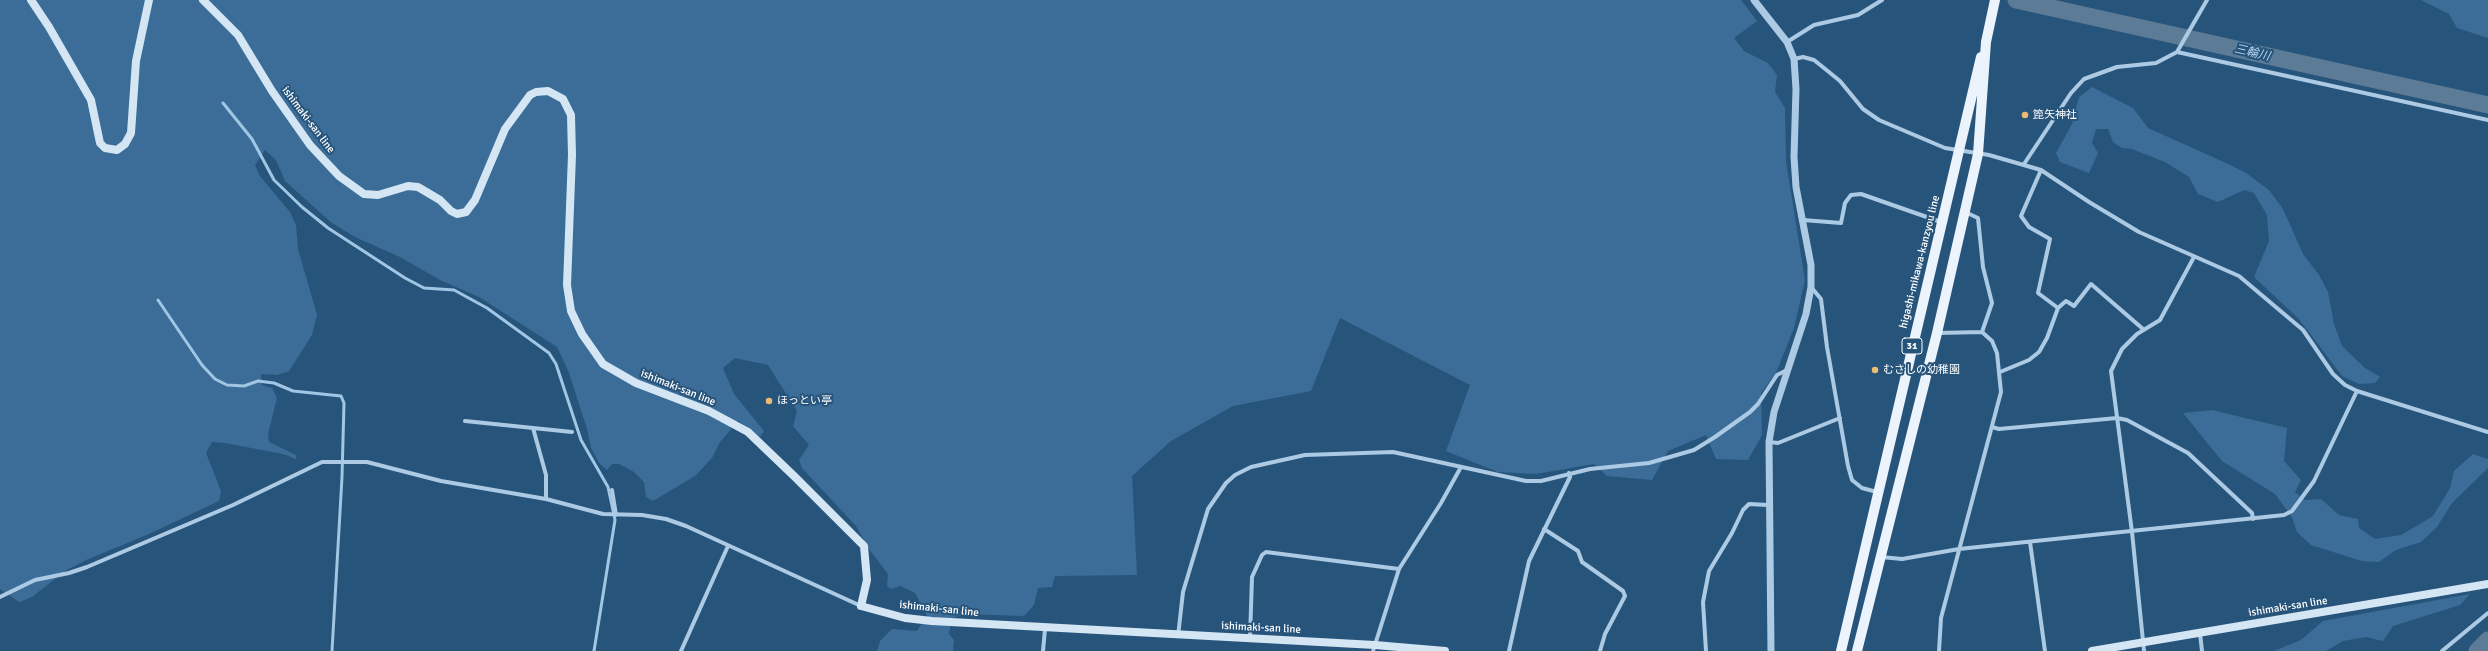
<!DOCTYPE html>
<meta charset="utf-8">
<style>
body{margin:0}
canvas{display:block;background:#27547b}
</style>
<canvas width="2488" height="651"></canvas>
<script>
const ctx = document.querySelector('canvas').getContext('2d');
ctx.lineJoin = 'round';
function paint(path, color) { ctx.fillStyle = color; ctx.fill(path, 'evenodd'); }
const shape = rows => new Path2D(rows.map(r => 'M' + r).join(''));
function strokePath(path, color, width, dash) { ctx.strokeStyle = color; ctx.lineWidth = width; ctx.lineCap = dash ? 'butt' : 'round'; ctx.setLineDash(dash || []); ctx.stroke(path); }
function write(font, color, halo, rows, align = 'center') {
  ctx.font = font + ' Signika,"Noto Sans JP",sans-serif'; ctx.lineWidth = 4; ctx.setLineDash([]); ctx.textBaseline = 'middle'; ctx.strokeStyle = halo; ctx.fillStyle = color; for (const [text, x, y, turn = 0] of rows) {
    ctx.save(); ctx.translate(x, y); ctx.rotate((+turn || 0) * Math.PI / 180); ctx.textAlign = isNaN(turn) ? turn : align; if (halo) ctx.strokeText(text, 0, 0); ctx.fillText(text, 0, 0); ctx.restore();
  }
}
const green = shape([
 [0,0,1741,0,1757,21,1734,38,1744,51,1768,63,1777,75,1775,92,1785,108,1786,161,1805,280,1794,328,1776,373,1761,393,1762,435,1748,460,1716,459,1706,435,1668,451,1652,480,1607,476,1594,464,1536,474,1498,472,1446,451,1470,385,1340,318,1311,391,1233,406,1171,441,1132,476,1137,575,1055,576,1052,587,1038,588,1034,605,1024,616,966,614,952,618,949,634,954,640,953,651,877,651,880,641,892,629,917,631,927,616,915,593,900,586,891,589,887,586,888,574,869,549,856,526,802,468,799,460,809,445,793,426,797,411,768,365,735,358,723,368,734,394,764,431,760,437,738,421,720,442,712,458,695,476,653,501,646,497,644,482,634,472,619,464,612,464,607,470,599,463,591,448,587,429,569,373,557,347,479,297,440,280,400,257,355,237,332,223,285,181,276,160,265,150,255,165,260,176,290,212,296,225,298,249,317,315,312,335,289,371,277,375,261,374,262,385,272,388,277,398,268,434,269,442,296,455,296,459,283,454,225,443,212,442,206,453,221,491,219,501,149,534,86,560,65,571,32,597,19,602,0,589],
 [2421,0,2488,0,2488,38,2457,28,2449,14],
 [2092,87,2133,108,2148,128,2226,163,2246,173,2269,190,2283,209,2303,254,2319,275,2328,292,2334,324,2342,346,2365,368,2380,377,2375,383,2359,384,2342,376,2299,319,2254,277,2269,241,2267,215,2254,193,2244,190,2218,202,2198,194,2189,177,2165,162,2132,149,2122,148,2113,142,2108,129,2096,129,2092,143,2098,153,2089,173,2060,162,2056,153,2072,124,2079,97],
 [2212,410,2287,428,2284,461,2301,480,2295,492,2305,500,2321,499,2339,515,2358,519,2359,528,2375,539,2401,535,2433,516,2450,488,2454,471,2473,454,2488,459,2488,468,2452,503,2437,527,2421,542,2396,550,2379,562,2362,561,2311,545,2297,532,2292,517,2275,494,2222,461,2183,413],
 [2470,594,2460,605,2393,626,2383,641,2366,637,2343,641,2326,651,2274,651,2301,640,2323,621]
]);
const stream = shape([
 [223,103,252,139,274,180,302,207,328,228,405,278,424,288,454,290,487,308,549,353,556,364,581,440,608,487,615,520,594,651],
 [158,300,202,365,215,379,227,385,244,386,258,381,274,383,293,391,341,396,344,403,342,477,332,651]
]);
const river = shape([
 [2016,0,2488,105],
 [2477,651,2488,640]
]);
const minor = shape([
 [1787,42,1814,25,1858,15,1882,0],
 [2177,52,2207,0],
 [1794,59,1803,57,1814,60,1824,68,1840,81,1863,109,1879,120,1945,148,1989,155,2041,170,2089,202,2139,232,2239,276,2303,330,2333,374,2345,385,2357,391,2488,432],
 [2024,164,2071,93,2084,79,2117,67,2156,63,2177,52,2488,120],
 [1803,220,1841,223,1845,203,1851,195,1861,194,1941,222],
 [1811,287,1821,299,1827,347,1848,466,1852,480,1862,488,1877,492],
 [2058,308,2066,301,2074,306,2091,284,2143,329],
 [1938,333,1982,332],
 [2000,372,2029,360,2039,352,2047,338,2058,308,2038,293,2050,239,2029,227,2021,216,2041,170],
 [465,421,572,432],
 [1992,427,1999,429,2117,418,2127,420,2188,453,2252,513,2253,519],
 [533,428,546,475,546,499],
 [1769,442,1778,443,1840,418],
 [612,490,616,515],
 [1544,529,1578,551,1582,562,1623,591,1625,596,1605,634,1600,651],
 [2030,542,2045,651],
 [1881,557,1902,559,1959,549,2284,515,2292,511,2314,481,2357,391],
 [0,597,35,580,69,573,87,567,233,505,322,462,367,462,441,481,546,499,603,514,642,515,666,519,686,526,861,606],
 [2200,633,2202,651],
 [1178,636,1183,592,1208,509,1226,483,1235,475,1251,467,1305,455,1393,452,1526,481,1541,481,1590,469,1649,463,1694,450,1715,437,1750,412,1758,404,1777,375,1787,370],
 [1250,638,1252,577,1262,555,1266,552,1399,569],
 [681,651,728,546],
 [1043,651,1045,629],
 [1373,651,1399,569,1441,503,1461,467],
 [1509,651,1529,561,1570,477,1569,473],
 [1706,651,1703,602,1709,571,1732,533,1743,510,1749,504,1768,505],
 [1939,651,1941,618,2001,392,1997,353,1992,341,1982,332,1992,303,1983,267,1978,218,1965,212],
 [2144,651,2132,532,2111,371,2122,349,2137,334,2160,320,2194,257],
 [2442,651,2488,613]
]);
const tertiary = shape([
 [1754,0,1787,42,1794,59,1796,89,1794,157,1796,187,1811,265,1811,287,1806,314,1774,412,1769,442,1771,651]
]);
const secondary = shape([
 [31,0,49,27,91,100,100,143,105,148,117,150,125,144,131,133,136,61,149,0],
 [203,0,238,35,272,91,310,145,339,176,364,194,378,195,408,186,418,187,440,200,451,211,457,214,466,212,475,200,505,129,530,95,536,92,548,91,563,99,571,115,572,155,567,285,571,311,582,334,603,364,636,383,709,411,748,432,795,477,864,546,867,580,861,606,905,618,932,621,1375,645,1445,651],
 [2092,651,2488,584]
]);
const primary = shape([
 [1841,651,1981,57],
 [1857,651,1937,333,1978,154,1986,42,1995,0]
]);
const markers = [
 [2025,115,4,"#ebbd72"],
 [1875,370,4,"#ebbd72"],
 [769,401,4,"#ebbd72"]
];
const shields = [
 [1912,346,20]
];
const shieldNames = [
 ["31",1912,346]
];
const poiNames = [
 ["箆矢神社",2033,115],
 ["むさしの幼稚園",1883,370],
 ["ほっとい亭",777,401]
];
const streetNames = [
 ["ishimaki-san line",308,120,53],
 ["higashi-mikawa-kanzyou line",1920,262,-76],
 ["ishimaki-san line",678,388,22],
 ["ishimaki-san line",2288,607,-9],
 ["ishimaki-san line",939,609,6],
 ["ishimaki-san line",1261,628,3]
];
const waterNames = [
 ["三輪川",2252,53,13]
];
paint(green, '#3b6d98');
strokePath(stream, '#a0c6e4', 3);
strokePath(river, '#5b7b97', 17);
strokePath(minor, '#accae4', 4);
strokePath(tertiary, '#accae4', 7);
strokePath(secondary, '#d4e5f4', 8);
strokePath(primary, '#ebf3fc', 10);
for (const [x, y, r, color] of markers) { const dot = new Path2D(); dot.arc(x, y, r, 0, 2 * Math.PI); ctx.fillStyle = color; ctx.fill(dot); strokePath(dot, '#27547b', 1.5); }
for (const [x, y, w] of shields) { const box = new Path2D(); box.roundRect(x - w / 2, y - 8, w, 16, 3); ctx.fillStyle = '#27547b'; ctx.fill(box); strokePath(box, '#fff', 1); }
write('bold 10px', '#fff', null, shieldNames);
write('11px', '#fff', '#27547b', poiNames, 'left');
write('11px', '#fff', '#27547b', streetNames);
write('italic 12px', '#b7d4ec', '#27547b', waterNames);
</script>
